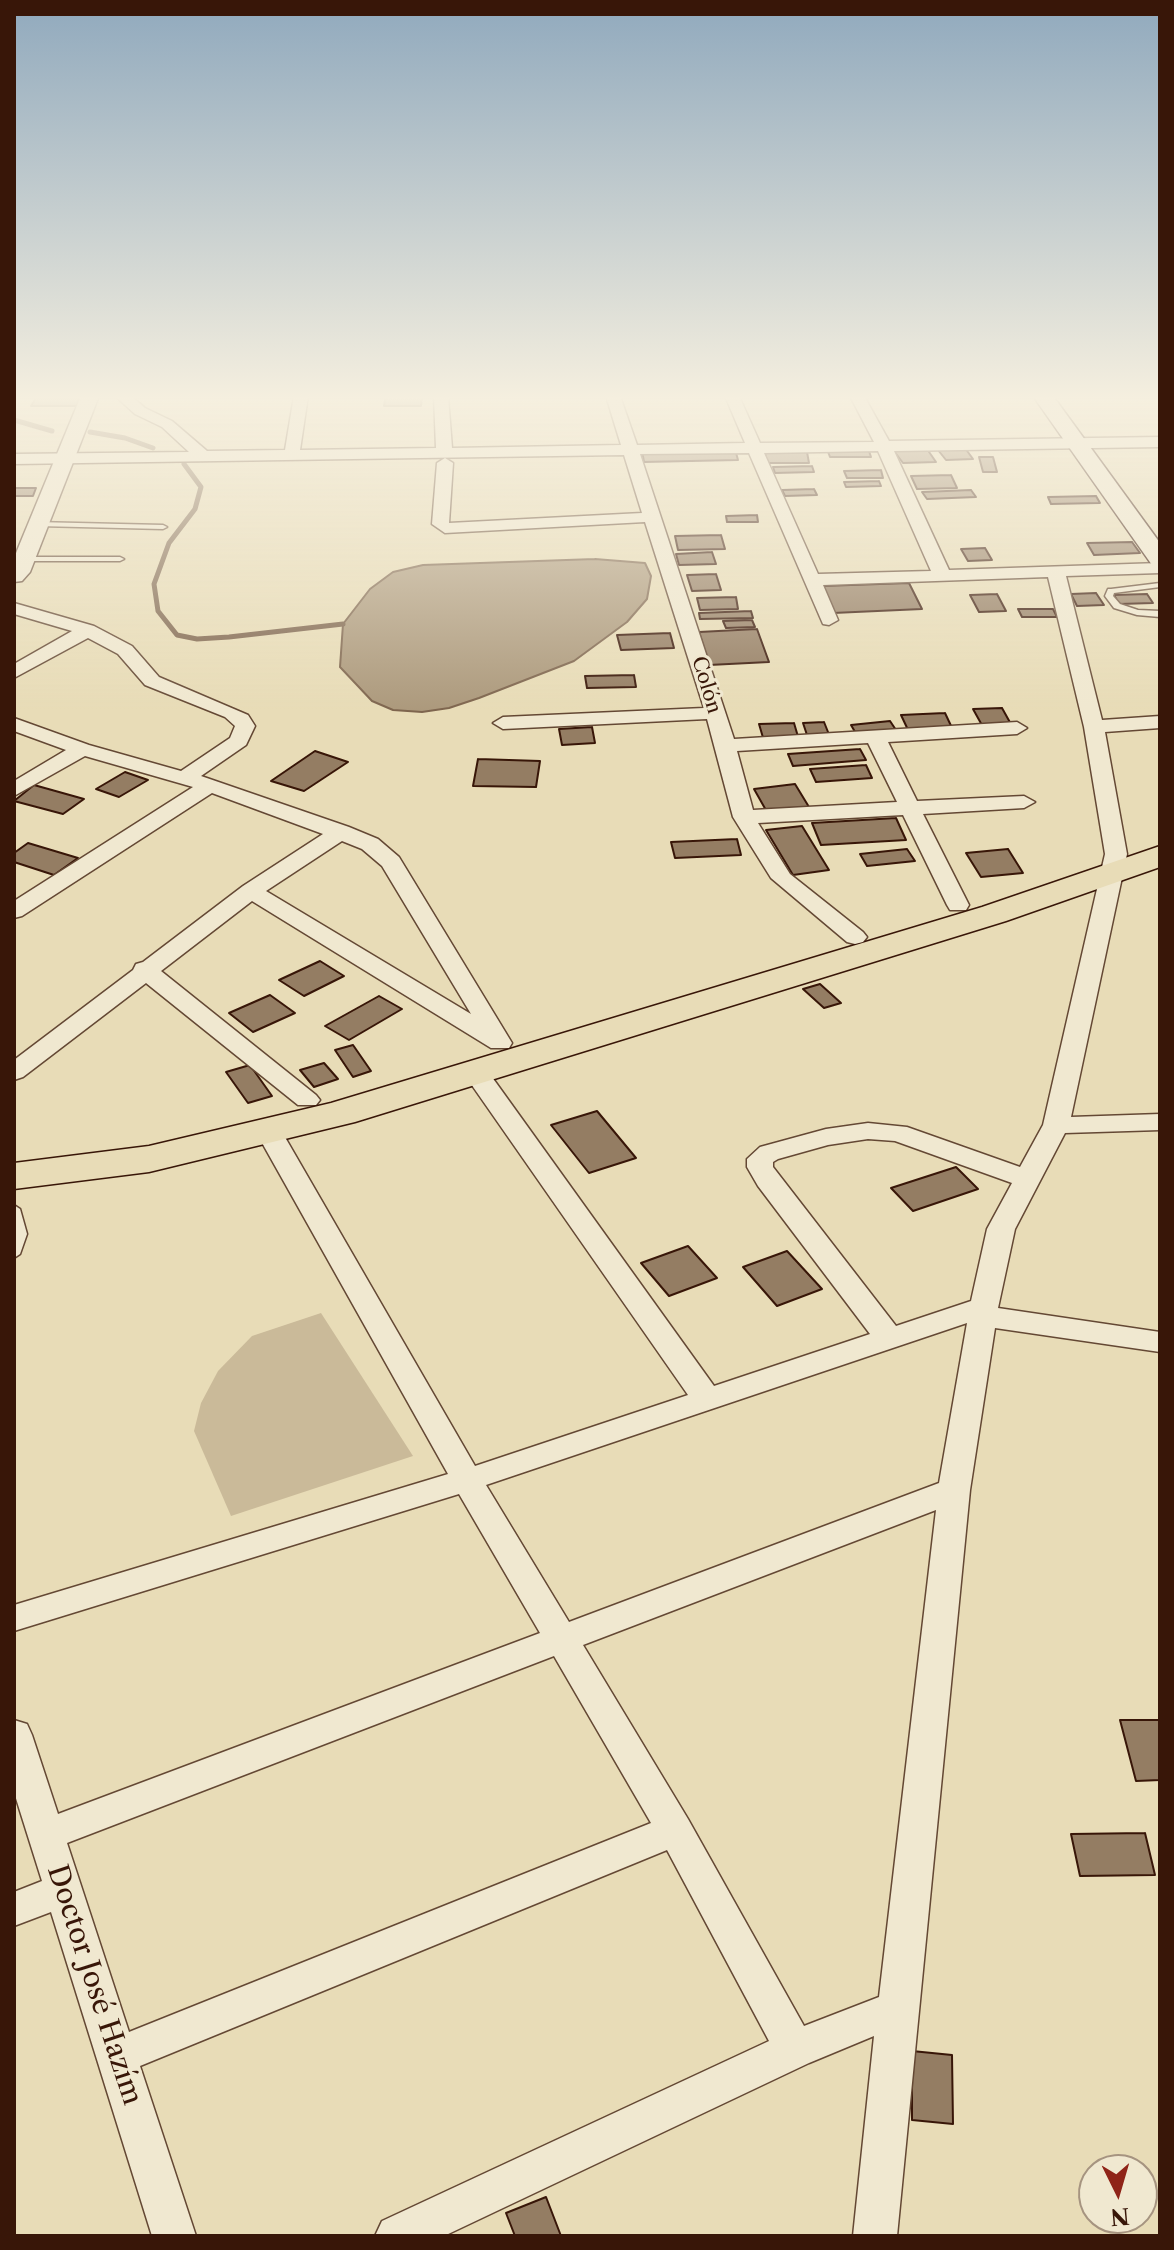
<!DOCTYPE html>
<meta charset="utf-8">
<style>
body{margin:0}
#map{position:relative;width:1174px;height:2250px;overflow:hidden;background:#e8dcb7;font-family:"Libre Caslon Text",serif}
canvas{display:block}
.frame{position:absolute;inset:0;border:16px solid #381608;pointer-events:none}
.north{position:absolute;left:1078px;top:2154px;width:80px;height:80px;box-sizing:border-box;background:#f0e8d0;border:2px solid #a69480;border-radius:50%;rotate:175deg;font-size:22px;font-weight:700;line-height:32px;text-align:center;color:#381608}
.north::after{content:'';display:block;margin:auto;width:28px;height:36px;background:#8f2418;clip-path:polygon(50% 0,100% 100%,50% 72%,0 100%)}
</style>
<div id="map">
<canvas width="1174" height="2250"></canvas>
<div class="frame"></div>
<div class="north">N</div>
</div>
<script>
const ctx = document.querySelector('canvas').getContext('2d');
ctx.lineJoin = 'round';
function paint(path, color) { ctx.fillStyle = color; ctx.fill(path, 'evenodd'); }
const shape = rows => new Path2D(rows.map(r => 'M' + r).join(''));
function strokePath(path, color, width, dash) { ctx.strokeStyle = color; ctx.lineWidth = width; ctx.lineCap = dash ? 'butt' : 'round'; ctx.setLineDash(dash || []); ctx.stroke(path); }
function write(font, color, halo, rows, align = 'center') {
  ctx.font = font + ' "Libre Caslon Text",serif'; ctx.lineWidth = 6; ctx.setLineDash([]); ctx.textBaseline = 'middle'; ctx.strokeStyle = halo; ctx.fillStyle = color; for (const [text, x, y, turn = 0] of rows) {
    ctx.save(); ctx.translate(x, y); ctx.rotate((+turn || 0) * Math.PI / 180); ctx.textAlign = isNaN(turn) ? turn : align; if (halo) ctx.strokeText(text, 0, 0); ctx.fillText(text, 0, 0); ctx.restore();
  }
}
const green = shape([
 [321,1313,413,1456,231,1516,194,1431,201,1403,218,1371,252,1336]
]);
const water = shape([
 [595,559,645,563,651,576,647,599,627,622,574,661,479,698,449,708,422,712,393,710,372,701,340,667,343,624,370,589,393,572,423,565,595,559]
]);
const stream = shape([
 [14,420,52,431],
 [90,432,125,438,153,448],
 [184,464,201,487,195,509,169,543,154,584,158,611,177,635,197,639,229,637,343,624]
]);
const building = shape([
 [386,396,422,396,421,406,384,406,386,396],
 [36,398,84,398,80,406,31,406,36,398],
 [868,448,871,457,830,457,827,449,868,448],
 [965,448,973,459,946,460,938,450,965,448],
 [735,449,738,460,644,462,642,451,735,449],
 [927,449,936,462,903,463,894,451,927,449],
 [765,451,807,452,809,463,766,463,765,451],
 [979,457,993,457,997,472,983,472,979,457],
 [812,466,814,472,775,473,773,467,812,466],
 [881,470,883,478,847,478,844,471,881,470],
 [951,475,957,488,917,489,911,476,951,475],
 [879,481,881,486,846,487,844,482,879,481],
 [14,488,36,488,33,496,14,496,14,488],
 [814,489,817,495,785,496,782,490,814,489],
 [971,490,976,497,927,499,922,492,971,490],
 [1096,496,1100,503,1051,504,1048,497,1096,496],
 [757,515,758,522,727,522,726,516,757,515],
 [721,535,725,549,678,550,675,536,721,535],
 [1132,542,1140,553,1094,555,1087,543,1132,542],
 [985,548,992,560,968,561,961,549,985,548],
 [712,552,716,564,679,565,676,554,712,552],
 [716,574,721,590,692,591,687,575,716,574],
 [909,583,922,609,833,613,822,586,909,583],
 [1096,593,1104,605,1077,606,1071,594,1096,593],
 [997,594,1006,611,979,612,970,595,997,594],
 [1147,594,1153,603,1119,604,1114,595,1147,594],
 [736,597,738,609,700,610,697,598,736,597],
 [1018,609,1053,609,1057,617,1022,617,1018,609],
 [751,611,753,618,700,619,699,613,751,611],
 [752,620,755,627,726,628,723,621,752,620],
 [757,629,769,662,709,665,699,632,757,629],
 [670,633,674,648,621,650,617,635,670,633],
 [634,675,636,687,587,688,585,676,634,675],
 [1002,708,1012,726,983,727,973,709,1002,708],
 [945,713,953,730,909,732,901,715,945,713],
 [890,721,898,733,858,737,851,725,890,721],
 [824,722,830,737,808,738,803,723,824,722],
 [794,723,799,740,764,741,759,724,794,723],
 [592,727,595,743,562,745,559,729,592,727],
 [860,749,866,760,793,766,788,754,860,749],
 [315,751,348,762,304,791,271,781,315,751],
 [478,759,540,761,536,787,473,786,478,759],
 [866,765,872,778,816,782,810,769,866,765],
 [125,772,148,780,119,797,96,789,125,772],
 [795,784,809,807,767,812,754,789,795,784],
 [34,785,84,799,63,814,14,801,34,785],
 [896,818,906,840,821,845,812,823,896,818],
 [802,826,829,870,793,875,766,830,802,826],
 [737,839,741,855,675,858,671,842,737,839],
 [28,843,78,858,54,875,14,862,14,853,28,843],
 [907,849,915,861,867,866,860,854,907,849],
 [1008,849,1023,873,981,877,966,853,1008,849],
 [320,961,344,976,304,996,279,980,320,961],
 [820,984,841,1003,824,1008,803,989,820,984],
 [270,995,295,1013,253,1032,229,1013,270,995],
 [379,996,402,1009,349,1040,325,1026,379,996],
 [353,1045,371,1071,353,1077,335,1050,353,1045],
 [324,1063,338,1079,314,1087,300,1070,324,1063],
 [250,1065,272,1096,248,1103,226,1072,250,1065],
 [597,1111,636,1158,589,1173,551,1125,597,1111],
 [956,1167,978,1189,913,1211,891,1188,956,1167],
 [688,1246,717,1278,669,1296,641,1263,688,1246],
 [787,1251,822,1289,777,1306,743,1267,787,1251],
 [1120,1720,1160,1720,1160,1780,1136,1781,1120,1720],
 [1145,1833,1155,1875,1080,1876,1071,1834,1145,1833],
 [912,2051,952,2055,953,2124,912,2120,912,2051],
 [546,2197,561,2236,515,2236,506,2213,546,2197]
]);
const service = shape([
 [35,522,163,525,167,527,163,529,38,526,35,526,35,522],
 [21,557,120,557,124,559,120,561,21,561,21,557],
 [1160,583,1160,587,1114,593,1113,596,1120,604,1138,610,1160,611,1160,617,1137,615,1114,608,1105,596,1108,589,1111,589,1160,583],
 [14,1205,20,1209,27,1234,20,1254,14,1258,14,1205]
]);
const minor = shape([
 [115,396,131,396,145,408,172,421,207,451,285,450,294,396,308,396,300,450,436,448,434,396,448,396,452,448,621,445,606,396,620,396,637,445,745,443,725,396,739,396,760,443,874,442,850,396,864,396,889,441,1160,437,1160,447,894,451,949,570,1160,563,1160,573,1066,576,1102,720,1160,716,1160,728,1105,732,1127,854,1071,1117,1160,1114,1160,1130,1065,1133,1015,1229,998,1308,1160,1332,1160,1352,995,1328,970,1490,897,2236,853,2236,874,2036,809,2063,444,2236,375,2236,382,2221,769,2041,667,1850,140,2066,196,2236,152,2236,51,1912,14,1926,14,1892,42,1881,14,1792,14,1720,27,1724,32,1735,58,1814,540,1633,459,1494,14,1631,14,1605,448,1474,256,1132,260,1126,278,1126,282,1132,475,1466,688,1395,462,1071,466,1066,484,1066,714,1386,870,1334,758,1186,747,1167,747,1159,760,1147,826,1129,868,1123,907,1127,1020,1167,1043,1125,1105,854,1084,727,1048,577,823,585,838,620,829,625,823,624,749,453,640,454,734,739,1017,722,1027,728,1017,734,888,742,917,801,1024,796,1035,802,1024,808,923,814,969,905,966,910,950,910,947,905,903,815,758,823,790,874,863,932,867,937,863,942,855,944,847,942,771,878,733,817,707,719,503,729,493,723,503,717,704,708,645,522,445,533,432,524,437,463,445,458,453,463,449,523,642,513,624,455,14,464,14,454,189,452,162,427,135,414,115,396],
 [878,451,931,571,818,574,764,453,878,451],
 [868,743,897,802,753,810,737,751,868,743],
 [868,1139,895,1141,1012,1183,987,1229,971,1301,896,1326,773,1167,773,1162,778,1159,828,1145,868,1139],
 [967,1323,939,1483,569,1622,486,1485,967,1323],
 [936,1510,879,1997,804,2026,688,1819,583,1645,936,1510],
 [554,1656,651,1823,129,2032,67,1843,554,1656],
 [14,603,94,626,132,646,159,677,248,715,255,726,246,745,201,776,349,827,378,839,399,857,512,1043,509,1048,491,1048,252,901,161,971,316,1095,320,1100,316,1105,298,1105,146,983,23,1077,14,1080,14,1060,133,970,136,964,143,962,243,886,323,834,212,793,22,916,14,918,14,901,193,787,85,756,14,796,14,781,66,750,14,731,14,718,89,745,181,771,230,738,235,726,225,717,145,685,118,654,88,638,14,678,14,664,72,631,14,614,14,603],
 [342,841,362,849,382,866,471,1014,266,891,342,841]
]);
const tertiary = shape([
 [81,396,99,396,30,572,22,581,14,582,14,558,81,396]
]);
const secondary = shape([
 [1033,396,1053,396,1160,543,1160,567,1152,565,1033,396]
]);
const primary = shape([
 [1160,846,1160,867,1006,921,355,1122,149,1172,14,1189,14,1163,149,1146,331,1103,982,907,1160,846]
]);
const farStreetnames = [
 ["Colón",706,685,73]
];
const nearStreetnames = [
 ["Doctor José Hazím",94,1985,72]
];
paint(green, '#caba99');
paint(water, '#ac997c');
strokePath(water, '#7e654e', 2);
strokePath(stream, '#7e654e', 5);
paint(building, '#947d63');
strokePath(building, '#381608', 2);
strokePath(service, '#644834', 3);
strokePath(minor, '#644834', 3);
strokePath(tertiary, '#644834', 3);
strokePath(secondary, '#381608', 3);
strokePath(primary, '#381608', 3);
paint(service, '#f0e8d0');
paint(minor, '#f0e8d0');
paint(tertiary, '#f0e8d0');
paint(secondary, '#f0e8d0');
paint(primary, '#e8dcb7');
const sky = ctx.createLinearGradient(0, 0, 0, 711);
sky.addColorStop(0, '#90a9bd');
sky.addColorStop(0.56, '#f5efdf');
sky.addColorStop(1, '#f5efdf00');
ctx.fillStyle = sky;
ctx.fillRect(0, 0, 1174, 711);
write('20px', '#381608', '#f0e8d0', farStreetnames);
write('28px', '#381608', '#f0e8d0', nearStreetnames);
</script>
